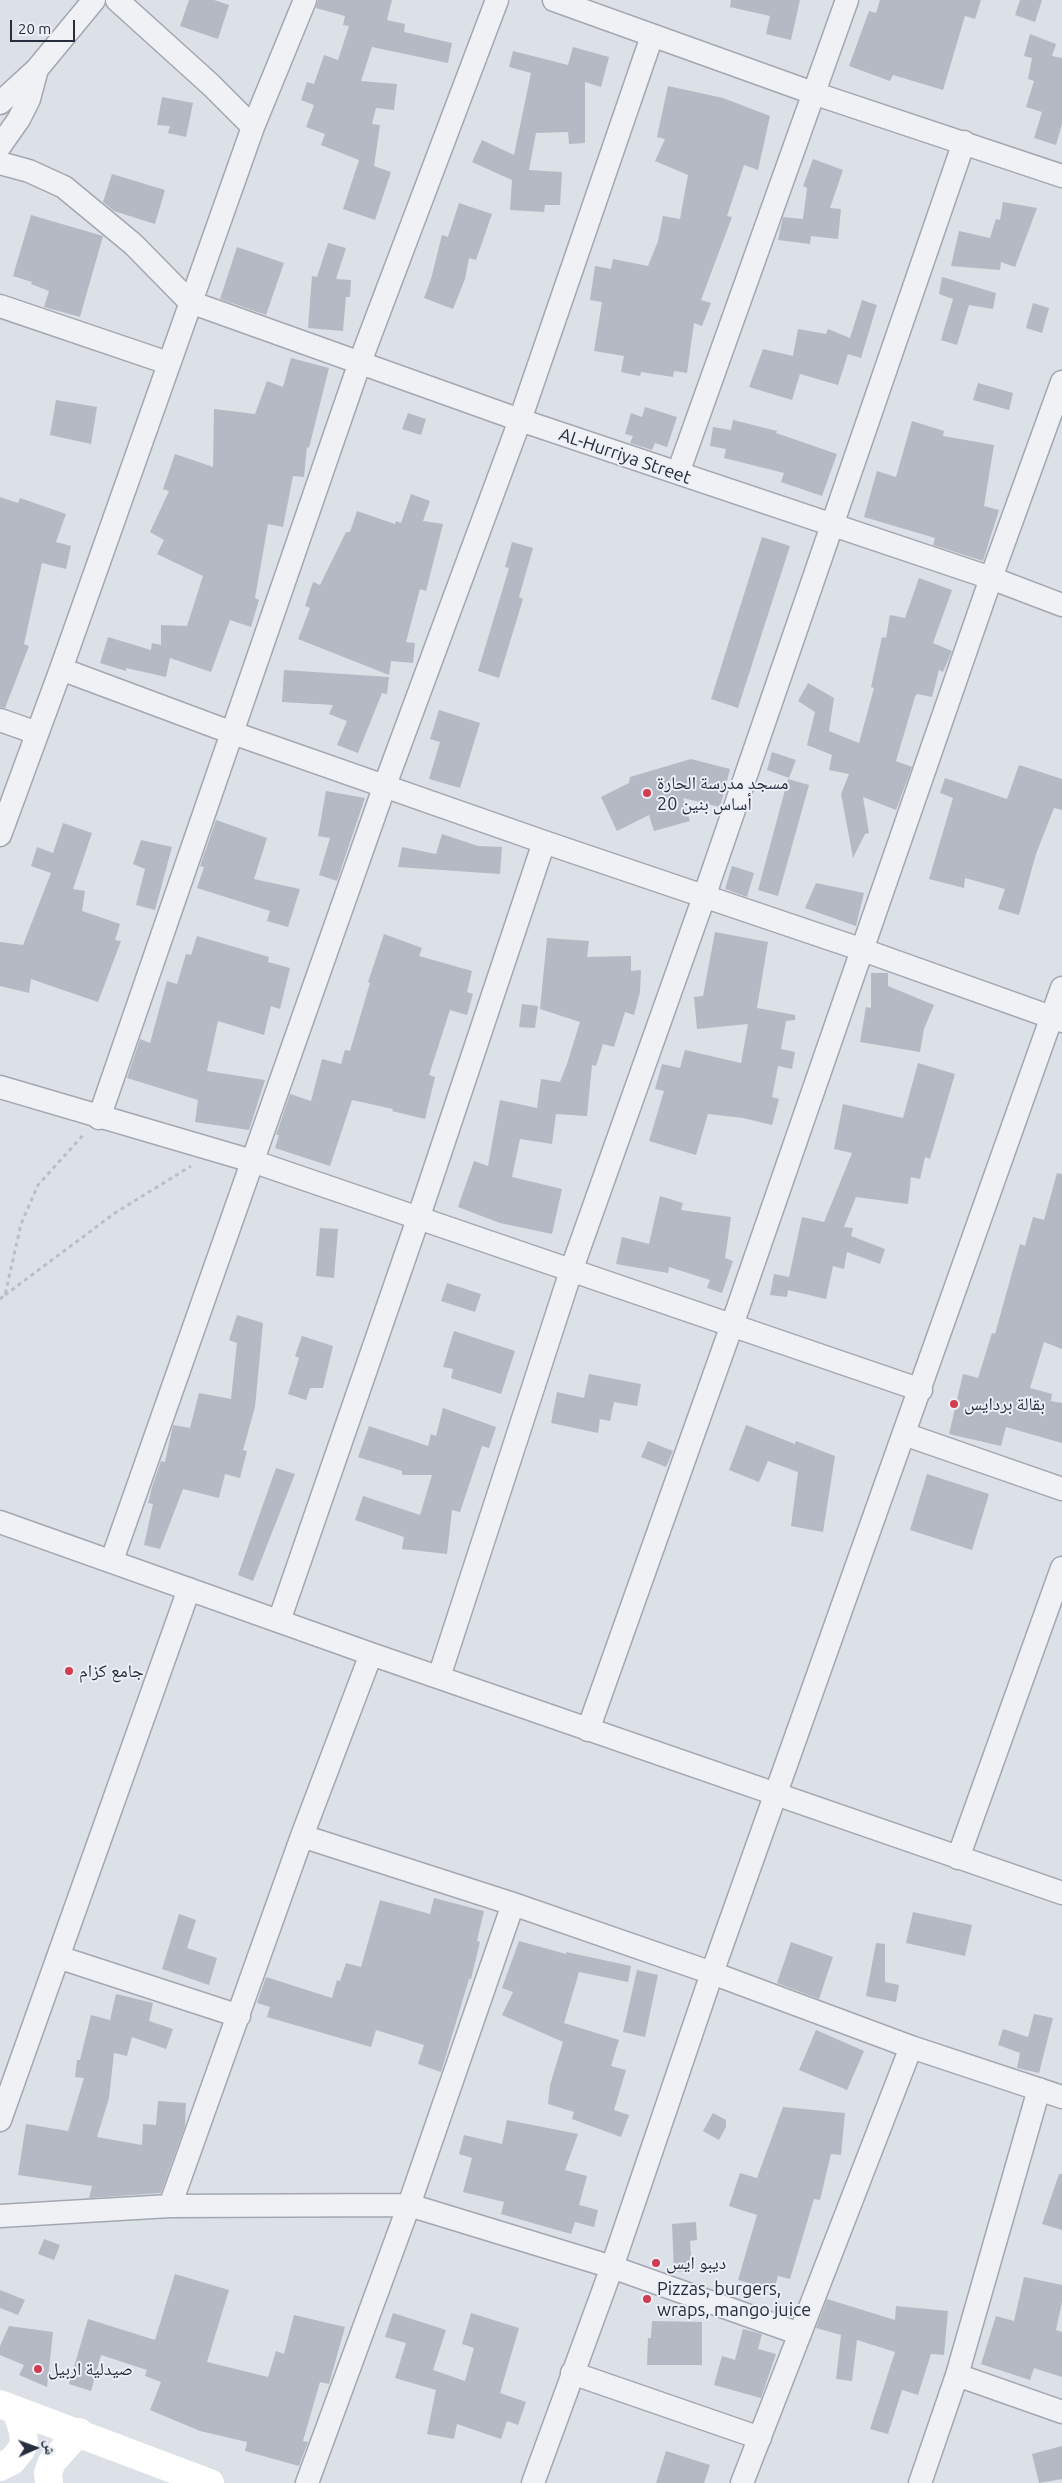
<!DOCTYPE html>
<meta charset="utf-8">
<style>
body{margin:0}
#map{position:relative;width:1062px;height:2483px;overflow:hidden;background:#dce0e7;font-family:Ubuntu,"Noto Naskh Arabic",sans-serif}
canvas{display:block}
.north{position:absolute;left:10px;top:2423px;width:50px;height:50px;-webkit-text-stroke:4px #eceff5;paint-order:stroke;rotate:88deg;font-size:14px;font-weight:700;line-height:20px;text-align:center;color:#262e3e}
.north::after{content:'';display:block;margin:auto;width:18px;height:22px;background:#262e3e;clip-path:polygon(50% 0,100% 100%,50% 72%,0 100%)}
.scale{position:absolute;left:10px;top:20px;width:65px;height:22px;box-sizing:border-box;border:2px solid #262e3e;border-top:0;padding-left:6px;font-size:15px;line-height:18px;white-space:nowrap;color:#262e3e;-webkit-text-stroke:4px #eceff5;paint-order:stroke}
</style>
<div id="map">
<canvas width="1062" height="2483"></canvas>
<div class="north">ش</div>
<div class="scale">20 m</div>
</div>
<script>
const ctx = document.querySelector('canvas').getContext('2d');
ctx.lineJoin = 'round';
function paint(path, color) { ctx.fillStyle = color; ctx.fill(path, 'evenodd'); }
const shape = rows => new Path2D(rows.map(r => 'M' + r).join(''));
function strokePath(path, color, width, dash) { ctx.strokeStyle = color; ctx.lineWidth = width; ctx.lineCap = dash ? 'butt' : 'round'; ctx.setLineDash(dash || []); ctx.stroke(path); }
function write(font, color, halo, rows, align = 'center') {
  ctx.font = font + ' Ubuntu,"Noto Naskh Arabic",sans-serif'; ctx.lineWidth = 4; ctx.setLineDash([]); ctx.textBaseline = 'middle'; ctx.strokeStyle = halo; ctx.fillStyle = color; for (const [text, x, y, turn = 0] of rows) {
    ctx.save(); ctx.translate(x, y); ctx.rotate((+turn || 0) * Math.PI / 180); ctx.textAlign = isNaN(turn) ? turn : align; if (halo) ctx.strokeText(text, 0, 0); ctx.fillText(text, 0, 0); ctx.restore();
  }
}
const building = shape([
 [189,0,214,0,229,5,218,39,180,26],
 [318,0,392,0,387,20,405,24,404,32,452,43,448,63,372,47,361,81,397,84,394,110,376,108,372,124,380,125,374,166,391,172,375,220,343,209,359,160,321,145,325,134,306,127,314,105,301,100,307,82,314,84,324,55,338,60,349,26,343,25,345,16,316,8],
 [731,0,800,0,791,40,766,34,770,16,730,7],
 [880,0,981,0,975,19,965,16,943,90,893,75,890,81,849,66,869,11,876,13],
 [1020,0,1042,0,1035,22,1015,15],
 [1030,34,1056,44,1052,56,1062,58,1062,124,1056,145,1034,138,1042,112,1026,107,1034,81,1028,79,1032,58,1024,56],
 [573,47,609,57,601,87,585,82,585,143,569,144,568,132,536,133,529,170,562,172,560,205,545,205,544,212,510,210,512,180,472,162,482,140,514,155,531,73,509,67,513,51,568,65],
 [668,86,723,98,770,116,758,170,744,165,727,216,732,217,701,300,711,303,702,326,694,323,687,373,674,371,673,377,641,372,640,376,621,372,624,356,594,351,602,302,590,300,595,266,611,269,613,259,648,266,658,241,663,216,680,219,688,175,655,161,665,139,657,137],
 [162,97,193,103,186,137,168,133,170,126,157,125],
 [813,159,843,170,830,208,841,209,838,239,811,236,810,244,778,240,783,217,803,219,807,188,803,186],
 [112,174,165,190,155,224,114,211,103,202],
 [1003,202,1037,208,1015,267,1001,262,1000,270,951,266,959,231,990,238,996,219,1000,220],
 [459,203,492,214,476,260,469,258,465,279,453,309,424,298,431,279,442,235,448,237],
 [31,215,103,236,80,317,44,307,49,291,31,284,32,282,13,276],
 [328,243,346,248,336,279,351,280,350,297,346,297,343,331,308,328,312,276,317,277],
 [237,247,284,263,266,315,220,299],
 [942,277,996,293,993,309,969,305,957,345,941,340,953,299,939,294],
 [862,300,877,305,861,358,848,354,838,385,800,374,792,400,749,387,763,349,793,356,798,329,826,334,828,329,850,338],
 [1033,303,1049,308,1042,333,1026,328],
 [291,358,329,368,309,448,307,447,304,477,293,476,283,527,268,524,255,598,259,600,251,627,230,620,211,672,170,658,166,677,126,668,126,671,100,663,108,637,151,650,152,643,161,645,161,625,187,626,203,576,157,554,164,540,150,532,169,491,163,489,175,454,213,467,214,409,255,414,267,381,283,387],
 [978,383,1013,393,1009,410,973,400],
 [56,400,97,407,91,444,50,435],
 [645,407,677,417,667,447,655,443,652,450,630,443,633,436,625,434,631,413,642,417],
 [408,413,426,419,421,435,402,429],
 [733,420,777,431,776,433,837,454,822,496,781,482,784,473,724,458,726,449,710,446,713,427,731,430],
 [912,421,944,431,943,436,994,445,984,506,999,510,983,561,933,545,935,538,864,517,877,471,896,477],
 [411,494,430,501,423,521,443,524,426,591,420,589,406,642,415,643,413,663,391,661,389,675,298,639,310,608,305,606,313,582,320,585,346,532,350,532,357,511,395,524,396,521,401,523],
 [0,497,18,503,20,498,66,514,56,542,71,546,66,569,42,563,24,644,29,646,5,708,0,707],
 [762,537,790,546,738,708,711,699],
 [512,542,533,548,519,597,523,599,499,678,478,671,509,568,505,567],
 [919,578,952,590,933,643,952,651,943,672,939,670,932,697,917,694,915,697,896,761,912,767,896,810,863,797,869,833,865,834,853,858,841,794,849,774,829,770,832,755,807,745,815,712,798,701,808,683,834,698,829,731,859,743,874,688,871,687,882,637,886,638,890,615,905,618],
 [284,670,389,677,387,694,382,693,358,753,337,745,347,721,329,714,333,705,282,702],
 [439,710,480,723,460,788,429,779,440,742,430,739],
 [772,752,796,760,789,778,767,770],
 [691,759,730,769,720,807,683,798,690,821,654,831,649,815,617,831,601,797,629,783,630,777],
 [1019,765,1062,779,1062,810,1054,808,1036,854,1019,915,998,909,1005,889,965,878,964,888,929,879,953,798,940,793,945,778,1007,799],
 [788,779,809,785,778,896,758,890],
 [326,791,365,798,337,881,319,875,330,838,318,836],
 [216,820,267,838,254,879,300,889,288,927,267,921,270,911,197,888,204,867,200,866],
 [63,823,92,833,73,889,85,891,82,911,120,924,115,940,121,941,98,1002,31,979,29,993,0,986,0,942,23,945,51,873,31,866,37,847,53,853],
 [442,834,478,846,502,847,500,874,398,867,402,847,436,854],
 [141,840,172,847,155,910,136,905,145,869,133,864],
 [732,866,754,873,747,897,725,889],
 [816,883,864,893,856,926,805,908],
 [715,932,768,942,757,1008,795,1015,795,1020,786,1021,781,1049,795,1052,792,1069,778,1066,772,1097,779,1099,772,1125,743,1118,708,1114,696,1155,649,1141,664,1091,655,1089,662,1064,680,1068,685,1050,741,1063,748,1024,697,1029,694,997,703,996],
 [384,934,422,948,419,956,472,971,467,992,473,994,467,1015,450,1010,429,1075,435,1077,425,1119,392,1111,393,1109,352,1100,330,1166,275,1148,279,1135,276,1135,290,1094,311,1101,322,1059,341,1064,345,1050,350,1051,370,983,368,982],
 [197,936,269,957,268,962,290,968,280,1009,271,1006,264,1035,218,1021,207,1071,265,1080,249,1130,195,1122,198,1100,127,1078,140,1039,150,1043,167,981,177,984,186,954,191,955],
 [547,938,589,941,587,957,631,956,631,971,641,970,640,992,634,1015,625,1012,614,1047,603,1044,596,1066,592,1065,587,1116,556,1114,552,1144,520,1139,512,1177,562,1189,552,1234,500,1223,458,1207,474,1161,488,1166,500,1100,537,1108,541,1079,560,1082,567,1064,580,1022,540,1009],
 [871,973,888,973,888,986,934,1005,924,1029,920,1052,860,1042,866,1007,871,1008],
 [522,1004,538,1006,535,1028,519,1027],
 [918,1063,955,1074,930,1159,925,1157,920,1179,911,1177,908,1204,856,1197,844,1227,853,1228,851,1236,885,1249,880,1264,847,1252,844,1269,833,1266,826,1299,788,1290,787,1297,770,1295,774,1274,789,1277,802,1217,824,1222,852,1153,834,1149,843,1104,903,1118],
 [1057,1173,1062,1174,1062,1349,1044,1342,1030,1388,1052,1394,1051,1401,1062,1403,1062,1443,1006,1427,1001,1446,949,1434,963,1374,978,1378,992,1333,995,1334,1020,1244,1025,1246,1033,1217,1044,1220],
 [660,1196,683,1203,681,1210,731,1217,725,1258,733,1261,722,1293,707,1288,710,1280,669,1267,668,1273,616,1264,622,1237,649,1244],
 [320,1228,338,1229,334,1278,316,1276],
 [447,1283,481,1294,475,1312,441,1301],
 [237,1315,263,1323,255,1407,243,1450,247,1451,240,1478,225,1474,219,1498,183,1489,160,1549,144,1545,153,1504,148,1503,152,1487,161,1461,165,1462,173,1425,190,1428,199,1393,231,1399,237,1343,229,1340],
 [454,1331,515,1351,501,1394,451,1378,453,1369,443,1367],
 [302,1336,333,1346,323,1388,310,1388,306,1400,288,1394,299,1358,295,1356],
 [589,1374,641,1384,637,1406,614,1402,610,1421,600,1419,598,1433,551,1423,557,1392,584,1398],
 [443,1408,496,1427,489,1448,482,1446,460,1512,452,1510,447,1554,402,1549,404,1537,355,1520,363,1496,420,1515,432,1475,402,1475,402,1471,358,1457,369,1426,428,1446,431,1434,436,1436],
 [746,1425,795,1444,796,1441,835,1456,823,1532,791,1526,798,1472,768,1461,759,1482,729,1470],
 [648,1441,673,1451,666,1467,641,1457],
 [276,1468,295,1474,253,1581,238,1575],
 [927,1474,989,1494,972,1550,910,1530],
 [434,1898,484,1911,477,1941,480,1942,471,1979,469,1979,441,2072,418,2064,424,2045,376,2030,371,2047,267,2017,270,2007,257,2003,266,1977,332,1998,337,1980,340,1981,346,1963,361,1967,380,1900,430,1914],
 [913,1912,972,1925,965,1956,906,1943],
 [179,1914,196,1920,187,1948,217,1958,209,1985,162,1969],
 [519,1941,566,1954,566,1952,631,1966,628,1982,579,1972,564,2023,619,2040,611,2066,626,2070,614,2110,629,2115,621,2137,572,2119,574,2112,548,2104,550,2085,563,2042,502,2015,513,1992,502,1988],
 [791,1942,833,1957,819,1999,777,1983],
 [876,1943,885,1944,885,1982,899,1985,896,2002,866,1996],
 [637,1970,658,1975,645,2037,623,2032],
 [116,1994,153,2003,149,2021,173,2029,166,2049,132,2037,127,2056,114,2053,109,2098,97,2137,142,2145,143,2124,156,2125,158,2101,186,2103,185,2126,161,2193,89,2198,92,2186,18,2175,26,2124,68,2131,84,2078,75,2077,77,2060,80,2060,91,2015,110,2020],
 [1034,2014,1053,2018,1039,2073,1017,2068,1020,2053,998,2045,1003,2029,1028,2037],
 [816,2030,864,2051,847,2090,799,2070],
 [783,2107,845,2113,841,2155,831,2154,820,2200,814,2199,790,2279,778,2276,774,2290,738,2280,757,2215,729,2206,740,2173,757,2178],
 [713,2113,726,2120,726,2127,719,2140,703,2131],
 [507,2120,578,2134,565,2170,587,2176,579,2205,598,2210,594,2227,575,2222,571,2234,501,2214,504,2202,463,2192,472,2158,459,2154,464,2135,502,2144],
 [1059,2174,1062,2174,1062,2230,1042,2224],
 [696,2222,697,2240,690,2241,692,2271,674,2272,672,2224],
 [44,2239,60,2245,54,2260,38,2254],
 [175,2274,229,2290,207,2362,268,2377,276,2351,284,2354,294,2315,345,2327,329,2384,320,2382,303,2441,308,2442,299,2466,245,2451,247,2442,200,2431,150,2410,161,2382,145,2376,147,2370,101,2355,91,2391,69,2384,88,2319,155,2340],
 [1024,2277,1062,2285,1062,2302,1056,2330,1062,2332,1062,2377,1034,2368,1030,2380,981,2364,996,2316,1014,2321],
 [0,2290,25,2300,18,2315,0,2308],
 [827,2299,895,2320,896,2306,948,2311,944,2355,931,2354,918,2395,902,2390,888,2434,870,2429,895,2352,857,2340,852,2381,836,2379,841,2335,816,2328],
 [393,2313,446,2330,433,2370,465,2381,474,2348,462,2344,471,2313,519,2328,500,2393,526,2402,518,2425,507,2421,501,2439,457,2424,454,2439,427,2434,436,2390,395,2378,406,2343,385,2337],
 [652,2321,702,2322,702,2365,647,2365,648,2338,651,2338],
 [9,2326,53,2332,47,2387,19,2375,24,2365,0,2355,0,2346],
 [743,2329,762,2334,758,2349,776,2354,761,2398,714,2385,722,2356,735,2360],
 [1062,2446,1062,2479,1039,2483,1032,2454],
 [666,2451,710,2465,704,2483,656,2483]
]);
const path = shape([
 [5,1295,115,1213,191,1166],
 [0,1299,5,1295,21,1224,38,1185,85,1133]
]);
const street = shape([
 [117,0,211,85,253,127],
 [554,0,813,93,1062,176],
 [0,103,37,69,94,0],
 [0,146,19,119,29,99,37,69],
 [0,163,29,171,64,187,133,244,190,302,520,420,991,578,1062,605],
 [0,306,168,363],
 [678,473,847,0],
 [61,669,230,732,544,842,863,950,1062,1021],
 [0,720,37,733],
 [0,835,61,669,253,127,305,0],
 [0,1087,252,1161,921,1390],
 [99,1118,360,362,497,0],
 [904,1434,1062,1489],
 [0,1522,371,1654,1062,1893],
 [112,1560,385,785,520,420,652,36],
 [279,1621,418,1219,544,842],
 [439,1677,571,1271,704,897,964,142],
 [588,1730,732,1325,991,578,1062,382],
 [302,1836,513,1904,712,1973,911,2047,1062,2097],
 [958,1858,1062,1568],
 [58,1957,239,2016],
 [0,2120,189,1589],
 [170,2206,302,1836,371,1654],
 [0,2216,170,2206,409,2205,612,2267,800,2334],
 [572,2373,760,2438],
 [957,2375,1062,2412],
 [307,2483,409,2205,513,1904],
 [533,2483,612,2267,712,1973,1062,988],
 [742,2483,911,2047],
 [920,2483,957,2375,1039,2089]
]);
const secondary = shape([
 [0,2404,210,2483],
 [0,2467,12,2461,21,2450,24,2442,23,2431,16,2410],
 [49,2483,48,2473,52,2462,79,2432]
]);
const markers = [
 [647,793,5,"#d13d4f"],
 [954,1404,5,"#d13d4f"],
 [69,1671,5,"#d13d4f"],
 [656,2263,5,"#d13d4f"],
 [647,2299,5,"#d13d4f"],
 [38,2369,5,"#d13d4f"]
];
const streetNames = [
 ["AL-Hurriya Street",625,456,19]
];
const poiNames = [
 ["مسجد مدرسة الحارة",657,783],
 ["20 أساس بنين",657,804],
 ["بقالة بردايس",964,1404],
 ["جامع كزام",79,1671],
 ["ديبو ايس",666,2263],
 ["Pizzas, burgers,",657,2289],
 ["wraps, mango juice",657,2310],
 ["صيدلية اربيل",48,2369]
];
paint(building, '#b4b9c4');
strokePath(street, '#a2a7b1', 25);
strokePath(path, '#bbbec5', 3, [4, 4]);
strokePath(street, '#eff1f5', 22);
strokePath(secondary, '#fff', 28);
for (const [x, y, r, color] of markers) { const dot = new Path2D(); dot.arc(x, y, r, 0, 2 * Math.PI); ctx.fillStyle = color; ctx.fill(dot); strokePath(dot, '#eceff5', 2); }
write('18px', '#262e3e', '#eceff5', streetNames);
write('18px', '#262e3e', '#eceff5', poiNames, 'left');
</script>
